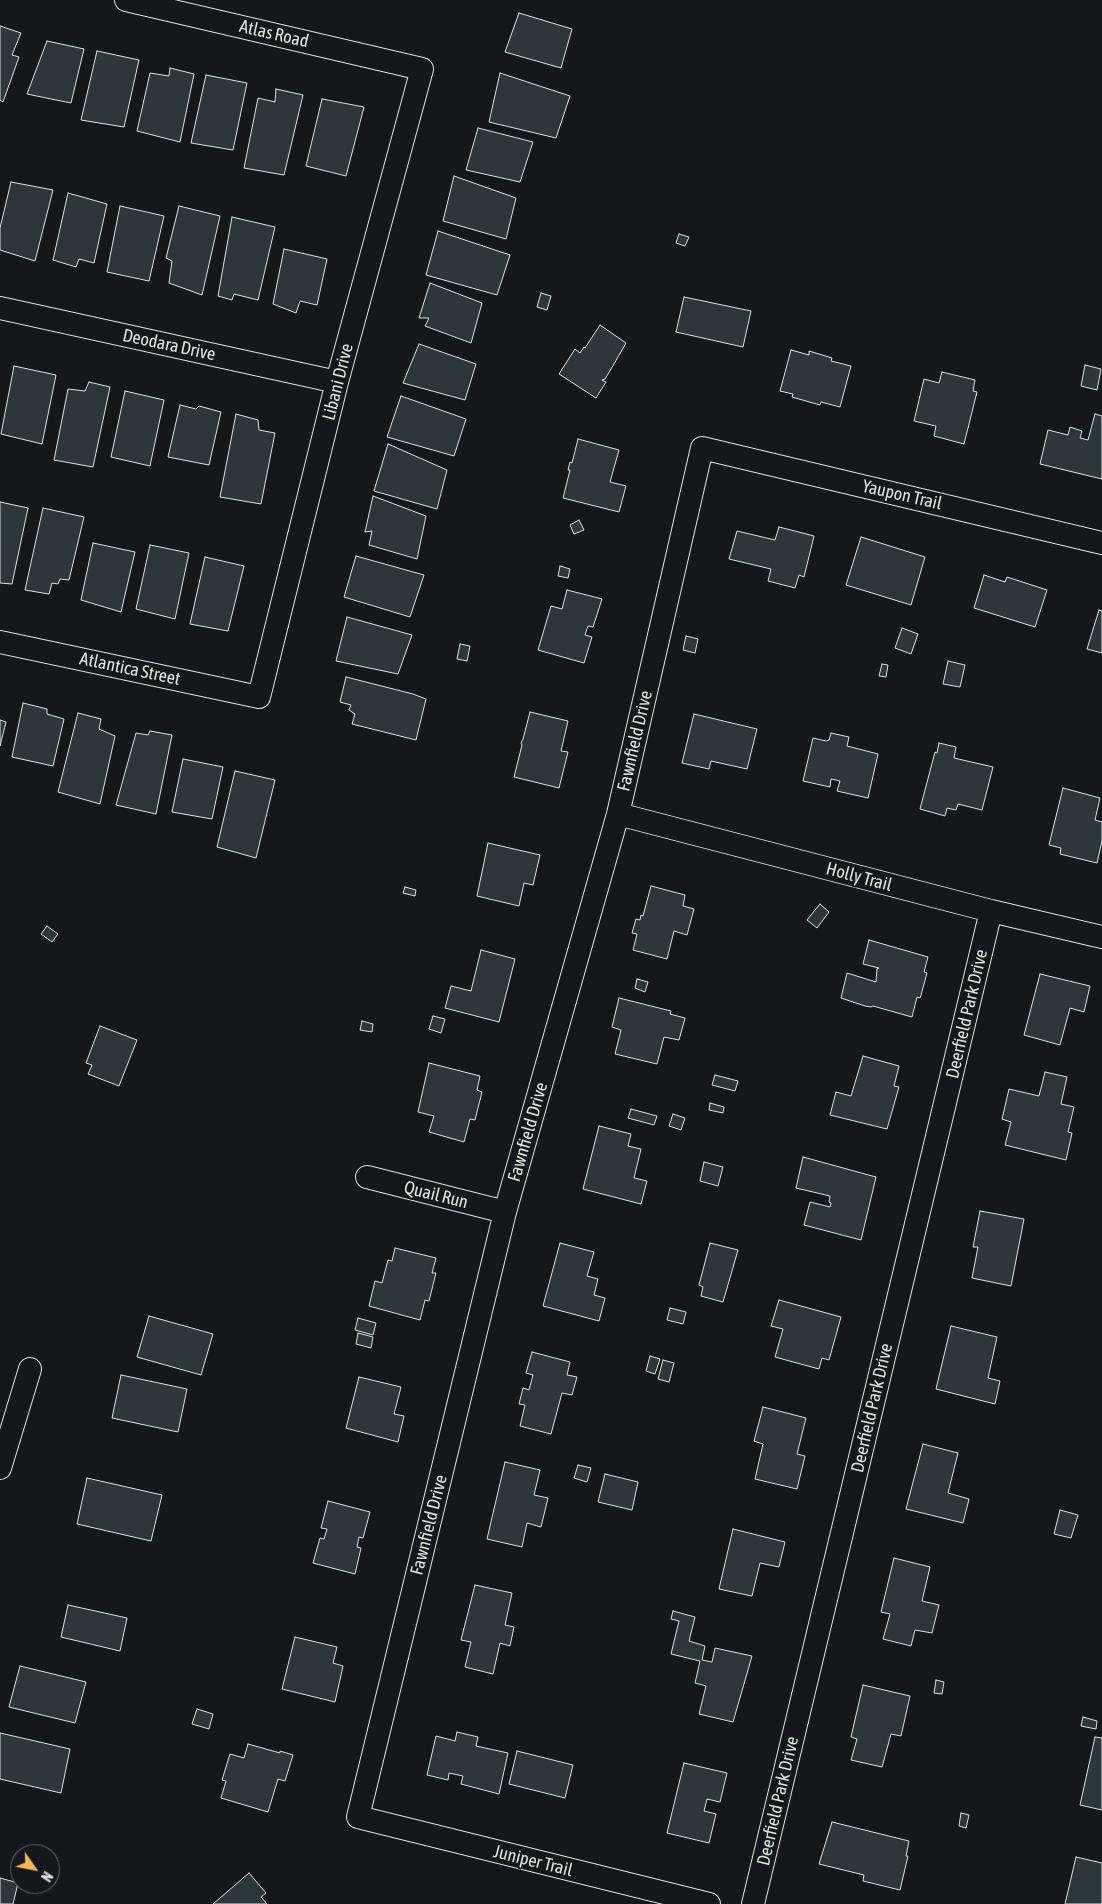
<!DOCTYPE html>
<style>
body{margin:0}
#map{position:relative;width:1102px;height:1904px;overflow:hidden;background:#14181c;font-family:"Asap Condensed",sans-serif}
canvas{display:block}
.north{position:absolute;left:10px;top:1844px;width:50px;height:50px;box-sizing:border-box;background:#14181c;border:1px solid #626a69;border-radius:50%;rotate:123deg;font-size:14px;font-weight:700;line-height:20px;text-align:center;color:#d8e6dc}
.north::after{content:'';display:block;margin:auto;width:18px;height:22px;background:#ffb74d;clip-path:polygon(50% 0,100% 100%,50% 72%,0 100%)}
</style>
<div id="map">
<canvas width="1102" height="1904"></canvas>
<div class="north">N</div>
</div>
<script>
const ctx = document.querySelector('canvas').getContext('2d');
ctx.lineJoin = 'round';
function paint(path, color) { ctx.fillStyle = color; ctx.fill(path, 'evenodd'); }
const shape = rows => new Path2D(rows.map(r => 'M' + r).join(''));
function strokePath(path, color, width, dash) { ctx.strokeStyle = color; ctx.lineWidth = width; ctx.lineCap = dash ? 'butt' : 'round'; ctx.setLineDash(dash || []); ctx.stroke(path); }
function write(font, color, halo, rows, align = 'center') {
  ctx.font = font + ' "Asap Condensed",sans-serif'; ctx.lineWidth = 4; ctx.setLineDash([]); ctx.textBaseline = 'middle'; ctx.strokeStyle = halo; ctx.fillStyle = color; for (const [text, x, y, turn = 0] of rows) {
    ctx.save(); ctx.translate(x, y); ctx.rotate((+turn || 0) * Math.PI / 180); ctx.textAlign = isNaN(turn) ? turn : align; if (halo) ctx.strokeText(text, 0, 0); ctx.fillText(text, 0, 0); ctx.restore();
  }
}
const building = shape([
 [519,13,572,29,561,68,505,52,519,13],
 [0,26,21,33,12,55,19,57,3,102,0,100,0,26],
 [47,41,84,49,71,103,27,94,47,41],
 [97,51,139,60,124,127,81,120,97,51],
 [170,68,194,74,180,142,137,131,150,73,169,76,170,68],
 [500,73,570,96,556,138,489,122,500,73],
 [206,75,247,83,233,150,191,143,206,75],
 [276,89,303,95,284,175,244,168,258,98,275,102,276,89],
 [322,99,364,107,346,176,306,166,322,99],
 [478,128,533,142,520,182,466,170,478,128],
 [454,176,516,198,506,239,443,221,454,176],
 [11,182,53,190,35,261,0,250,0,228,11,182],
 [68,193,107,204,94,263,79,259,76,267,53,260,68,193],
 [120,206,164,216,149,281,107,272,120,206],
 [179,206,220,216,202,295,169,283,172,261,166,258,179,206],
 [232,217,275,227,258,300,234,294,232,300,218,296,232,217],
 [438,231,510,255,497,295,426,275,438,231],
 [679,234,689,237,685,246,676,243,679,234],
 [284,249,327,259,317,305,300,301,296,313,273,304,284,249],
 [430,283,482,303,471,343,425,326,429,318,419,318,430,283],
 [541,293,551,296,547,310,537,307,541,293],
 [684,297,751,311,743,347,676,332,684,297],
 [600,325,626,343,614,364,605,379,602,380,606,382,596,398,559,374,575,349,580,353,584,347,585,348,600,325],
 [419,344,476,364,465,400,403,383,419,344],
 [791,350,809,355,809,351,832,358,831,361,851,366,840,407,821,402,820,405,792,397,793,394,780,391,791,350],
 [1085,365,1101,369,1097,390,1081,386,1085,365],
 [14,366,56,375,42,444,1,434,14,366],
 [942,372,975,380,973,391,977,392,964,444,934,436,936,426,914,421,924,379,939,383,942,372],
 [89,382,110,387,93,467,54,460,68,389,85,391,89,382],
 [125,391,164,400,150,466,111,457,125,391],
 [401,396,466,419,454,456,387,437,401,396],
 [180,405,196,409,199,406,221,412,209,465,168,457,180,405],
 [236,414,258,420,259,430,275,433,261,504,220,497,236,414],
 [1095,414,1102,416,1102,479,1040,464,1048,430,1068,435,1070,427,1082,431,1080,438,1088,440,1095,414],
 [578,439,619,450,610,482,626,486,619,512,563,498,570,470,568,470,570,462,572,463,578,439],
 [388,444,447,470,437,509,374,491,388,444],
 [373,496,426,516,417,559,369,545,372,531,365,532,373,496],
 [0,502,28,508,12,584,0,583,0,502],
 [43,508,84,517,69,580,60,579,58,584,52,583,49,594,25,590,43,508],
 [579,520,584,530,574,534,570,525,579,520],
 [779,527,814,536,804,577,799,575,795,588,768,581,771,569,729,559,737,531,775,540,779,527],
 [861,537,925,557,911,605,846,585,861,537],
 [93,543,135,552,121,612,81,600,93,543],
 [150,545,189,553,175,619,136,609,150,545],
 [356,556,424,575,410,617,344,597,356,556],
 [205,557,244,566,228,631,190,624,205,557],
 [560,566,570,569,568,578,558,576,560,566],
 [984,575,1005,582,1007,577,1047,590,1035,627,974,608,984,575],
 [567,590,602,599,593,627,588,626,585,635,592,637,584,663,538,650,551,606,562,609,567,590],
 [1099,610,1102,611,1102,653,1087,649,1099,610],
 [347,617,412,635,398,674,336,661,347,617],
 [902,628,918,634,911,654,895,648,902,628],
 [686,636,698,639,695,653,683,650,686,636],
 [460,644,470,646,467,661,457,659,460,644],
 [948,661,965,665,960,687,943,684,948,661],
 [882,664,888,665,886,677,879,676,882,664],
 [346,677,413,694,426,699,416,740,352,724,355,714,349,710,351,705,340,702,346,677],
 [23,703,47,709,47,714,64,719,53,766,12,757,23,703],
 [530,712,568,721,561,751,568,752,559,788,514,777,522,745,521,743,523,739,530,712],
 [78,713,101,719,99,729,115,736,100,804,58,792,78,713],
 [694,714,757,729,747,769,711,761,709,769,682,763,694,714],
 [0,720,6,722,0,746,0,720],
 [150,731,172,735,156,814,116,805,136,733,148,735,150,731],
 [831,733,849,737,847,746,878,754,868,798,837,791,840,781,836,780,831,779,830,787,803,781,813,738,826,741,829,740,831,733],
 [939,743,956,747,954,758,993,767,982,810,958,804,956,810,947,808,945,816,920,809,935,752,937,753,939,743],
 [183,759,223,767,212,819,172,812,183,759],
 [235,771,275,780,256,858,217,847,235,771],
 [1063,788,1100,798,1095,820,1102,822,1102,841,1097,863,1060,854,1061,848,1049,845,1063,788],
 [488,843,540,855,533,885,524,883,519,906,477,896,488,843],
 [651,886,685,895,683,906,694,909,687,935,674,931,667,959,633,950,637,934,632,933,636,919,640,920,641,915,643,916,651,886],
 [405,887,416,890,415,896,403,893,405,887],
 [820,904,829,912,817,928,807,920,820,904],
 [47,926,58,934,52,942,41,934,47,926],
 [869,940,928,957,924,972,927,973,921,995,920,998,917,997,912,1017,873,1006,871,1007,865,1006,841,998,847,973,876,982,877,969,879,968,863,964,869,940],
 [481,950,515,959,499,1022,445,1008,451,986,471,991,481,950],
 [1040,974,1090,986,1084,1012,1070,1008,1060,1045,1024,1035,1040,974],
 [637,979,648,982,645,992,635,988,637,979],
 [619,998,671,1011,670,1014,685,1018,679,1040,664,1037,657,1064,615,1054,621,1030,612,1027,619,998],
 [433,1016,445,1019,441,1033,429,1029,433,1016],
 [362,1021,373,1024,372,1032,360,1030,362,1021],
 [100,1026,137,1040,119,1086,88,1074,92,1065,86,1063,100,1026],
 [863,1056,899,1066,894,1086,899,1087,887,1129,830,1115,836,1092,851,1096,863,1056],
 [429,1063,480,1076,477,1090,482,1092,475,1120,470,1119,464,1142,429,1132,434,1116,418,1112,429,1063],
 [1045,1072,1067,1077,1061,1104,1074,1107,1068,1132,1072,1133,1066,1160,1005,1145,1011,1122,1002,1119,1009,1089,1039,1096,1045,1072],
 [715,1075,738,1081,735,1091,712,1085,715,1075],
 [710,1103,724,1107,723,1113,709,1110,710,1103],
 [631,1109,657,1116,654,1125,628,1118,631,1109],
 [673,1114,685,1118,681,1130,669,1126,673,1114],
 [599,1126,631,1134,628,1146,641,1149,634,1178,647,1181,641,1204,583,1189,599,1126],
 [803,1157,876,1177,861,1240,804,1225,810,1202,830,1207,831,1203,829,1202,830,1196,796,1188,803,1157],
 [704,1162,723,1167,718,1186,700,1181,704,1162],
 [980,1211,1024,1219,1011,1286,972,1278,978,1247,973,1247,980,1211],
 [560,1243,594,1252,587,1276,598,1279,594,1295,605,1298,599,1321,543,1306,560,1243],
 [710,1243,738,1250,723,1302,701,1296,703,1287,699,1285,710,1243],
 [395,1248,436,1258,432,1273,436,1273,429,1301,425,1300,420,1320,369,1306,375,1281,382,1283,388,1260,392,1261,395,1248],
 [779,1300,841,1317,829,1360,822,1358,819,1369,775,1357,783,1329,771,1326,779,1300],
 [670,1308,686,1312,683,1324,667,1320,670,1308],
 [149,1316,213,1334,201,1375,137,1357,149,1316],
 [358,1318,376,1323,373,1335,355,1330,358,1318],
 [951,1326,997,1337,988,1378,1000,1381,995,1404,936,1389,951,1326],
 [358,1333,373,1337,371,1348,356,1344,358,1333],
 [532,1352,570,1362,567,1375,577,1377,572,1395,562,1393,551,1434,520,1426,525,1405,519,1404,523,1388,529,1390,533,1375,526,1373,532,1352],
 [650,1356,660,1359,655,1374,646,1371,650,1356],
 [663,1360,674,1363,669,1382,658,1379,663,1360],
 [121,1375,187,1389,178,1432,112,1418,121,1375],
 [359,1377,401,1387,394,1414,404,1416,398,1442,346,1428,359,1377],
 [763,1407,806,1418,797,1454,805,1456,797,1489,755,1479,763,1444,754,1441,763,1407],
 [923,1444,958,1453,948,1493,969,1499,963,1523,906,1509,923,1444],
 [505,1462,540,1470,534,1495,548,1498,541,1527,527,1523,522,1547,487,1539,505,1462],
 [578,1465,591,1468,587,1482,574,1478,578,1465],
 [605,1474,638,1482,632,1510,598,1502,605,1474],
 [87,1478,162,1495,151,1541,77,1524,87,1478],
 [328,1501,370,1512,363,1538,359,1537,357,1547,361,1548,355,1574,313,1563,320,1538,324,1539,327,1529,321,1528,328,1501],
 [1060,1510,1078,1515,1071,1538,1054,1534,1060,1510],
 [733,1529,785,1542,779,1567,760,1563,752,1596,719,1589,733,1529],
 [894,1558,930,1567,922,1601,939,1605,932,1633,915,1630,911,1646,883,1639,890,1614,881,1612,894,1558],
 [475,1585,512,1593,505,1625,514,1627,510,1646,500,1643,493,1674,465,1667,471,1642,461,1640,475,1585],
 [68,1605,127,1618,120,1651,61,1637,68,1605],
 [673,1611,695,1617,689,1641,705,1646,702,1660,712,1662,715,1648,752,1656,733,1722,699,1714,706,1686,695,1683,700,1661,671,1654,679,1621,671,1619,673,1611],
 [295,1637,337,1647,333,1663,343,1666,335,1702,282,1689,295,1637],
 [20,1666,86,1682,75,1723,9,1707,20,1666],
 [936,1680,944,1682,942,1694,934,1693,936,1680],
 [863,1685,910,1696,901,1736,891,1734,882,1767,851,1760,857,1739,851,1737,863,1685],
 [197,1709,213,1714,209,1729,192,1724,197,1709],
 [1083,1717,1097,1721,1096,1729,1081,1726,1083,1717],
 [457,1732,478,1737,476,1746,508,1753,499,1794,461,1784,463,1776,449,1773,448,1780,427,1775,436,1736,455,1741,457,1732],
 [0,1733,70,1749,61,1793,0,1779,0,1733],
 [1095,1737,1102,1738,1102,1810,1080,1805,1095,1737],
 [248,1744,280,1753,280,1751,293,1755,285,1781,278,1779,268,1812,221,1798,226,1781,222,1780,230,1754,244,1758,248,1744],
 [517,1751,573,1765,565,1798,509,1784,517,1751],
 [684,1763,727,1773,720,1802,707,1799,704,1811,716,1814,709,1843,667,1833,684,1763],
 [961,1813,969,1815,966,1828,959,1826,961,1813],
 [832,1822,909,1841,906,1856,908,1856,900,1890,863,1881,864,1875,819,1864,832,1822],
 [1076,1857,1102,1863,1102,1904,1065,1904,1076,1857],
 [249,1873,266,1893,261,1897,267,1904,213,1904,249,1873],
 [0,1878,18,1883,13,1904,0,1904,0,1878]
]);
const minor = shape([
 [0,308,337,382],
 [0,642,259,697,337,382,422,69,126,0],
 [618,814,991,911,1102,937],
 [367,1177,505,1212],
 [0,1468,30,1369],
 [709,1904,358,1817,505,1212,618,814,702,448,1102,543],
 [753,1904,991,911]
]);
const streetNames = [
 ["Atlas Road",274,34,13],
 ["Deodara Drive",169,345,12],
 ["Libani Drive",338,382,-76],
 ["Yaupon Trail",902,495,13],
 ["Atlantica Street",130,669,12],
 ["Fawnfield Drive",635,741,-77],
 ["Holly Trail",859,877,15],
 ["Deerfield Park Drive",967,1014,-77],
 ["Fawnfield Drive",528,1132,-74],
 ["Quail Run",436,1195,14],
 ["Deerfield Park Drive",872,1408,-77],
 ["Fawnfield Drive",429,1525,-76],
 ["Deerfield Park Drive",778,1801,-77],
 ["Juniper Trail",533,1861,14]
];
paint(building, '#2c363c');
strokePath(building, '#d8e6dc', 1);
strokePath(minor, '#d8e6dc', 24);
strokePath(minor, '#14181c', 22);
write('18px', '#d8e6dc', '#14181c', streetNames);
</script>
